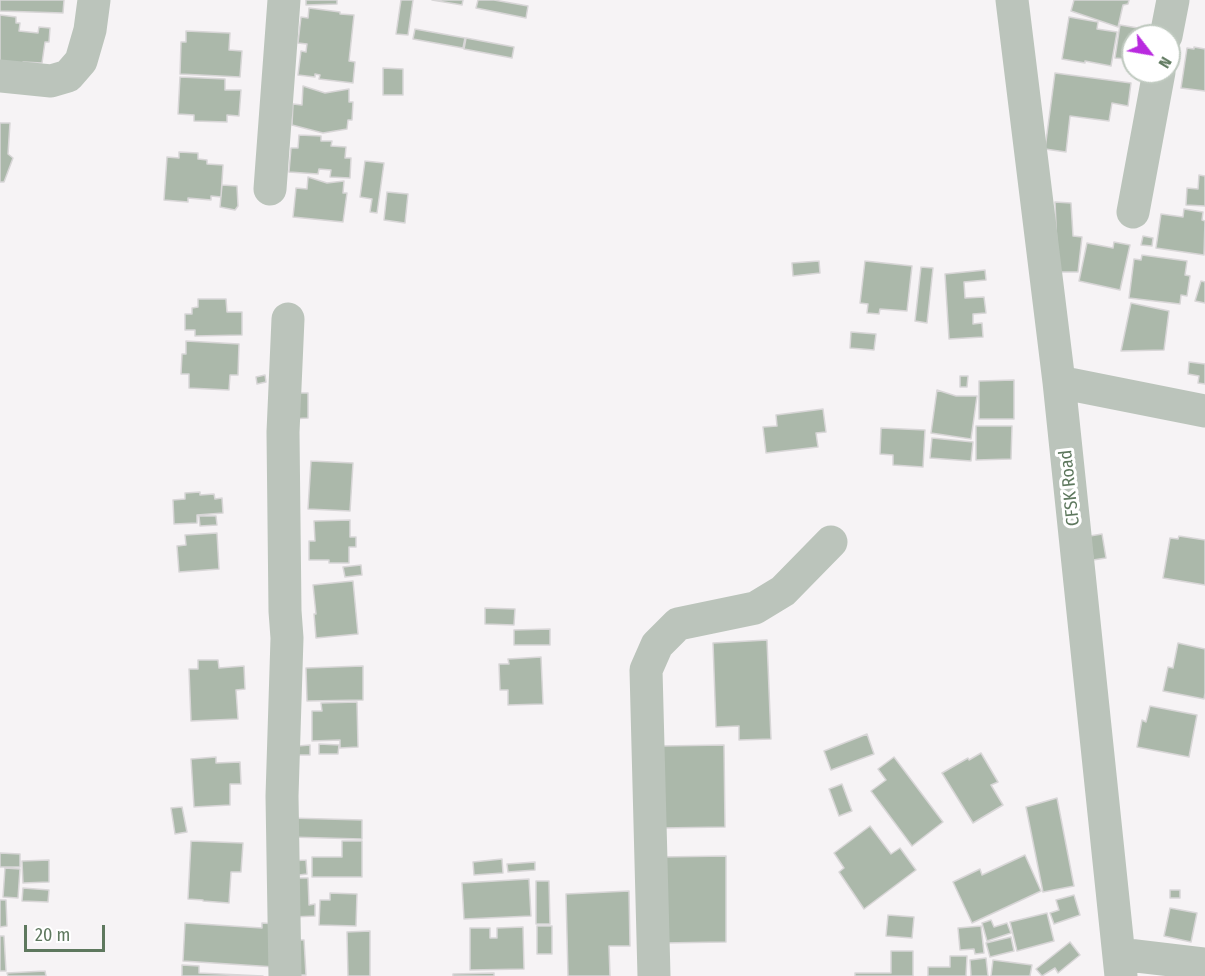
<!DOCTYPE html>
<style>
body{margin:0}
#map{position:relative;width:1205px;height:976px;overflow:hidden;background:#f6f3f5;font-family:"Fira Sans Condensed",sans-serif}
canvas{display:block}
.north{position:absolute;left:1121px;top:24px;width:60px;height:60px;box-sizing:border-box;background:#fff;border:2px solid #bfc9bf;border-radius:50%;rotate:121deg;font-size:16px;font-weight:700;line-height:24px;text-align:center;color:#5e785e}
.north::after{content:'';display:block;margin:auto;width:21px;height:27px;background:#b92adf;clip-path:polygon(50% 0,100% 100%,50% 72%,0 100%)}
.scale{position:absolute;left:24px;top:925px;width:81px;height:27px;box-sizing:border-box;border:3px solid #5e785e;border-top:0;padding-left:8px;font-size:18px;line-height:21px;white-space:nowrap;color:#5e785e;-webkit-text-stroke:4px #fff;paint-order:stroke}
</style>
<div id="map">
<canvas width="1205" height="976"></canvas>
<div class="north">N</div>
<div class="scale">20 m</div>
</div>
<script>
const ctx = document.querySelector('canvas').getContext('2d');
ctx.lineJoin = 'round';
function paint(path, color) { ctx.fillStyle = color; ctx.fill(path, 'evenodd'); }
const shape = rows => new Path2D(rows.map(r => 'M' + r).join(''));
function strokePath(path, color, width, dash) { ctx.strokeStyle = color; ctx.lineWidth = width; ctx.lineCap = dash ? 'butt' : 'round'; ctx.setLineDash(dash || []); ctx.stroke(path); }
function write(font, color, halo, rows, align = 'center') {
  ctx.font = font + ' "Fira Sans Condensed",sans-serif'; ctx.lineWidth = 6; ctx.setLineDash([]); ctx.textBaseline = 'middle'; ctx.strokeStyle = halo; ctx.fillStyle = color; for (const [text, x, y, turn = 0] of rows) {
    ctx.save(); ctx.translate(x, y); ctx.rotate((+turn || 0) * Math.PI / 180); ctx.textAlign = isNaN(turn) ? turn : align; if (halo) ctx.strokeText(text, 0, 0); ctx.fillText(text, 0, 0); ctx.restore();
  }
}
const building = shape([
 [0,0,64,0,63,13,0,11,0,0],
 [306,0,337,0,337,4,306,5,306,0],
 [401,0,413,0,408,35,396,34,401,0],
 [432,0,463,0,462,5,432,0],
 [478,0,494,0,528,6,526,18,476,8,478,0],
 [1074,0,1129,0,1128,4,1123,5,1118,27,1071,11,1074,0],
 [309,8,340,12,340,14,354,15,349,61,355,62,353,83,319,79,320,75,315,74,315,77,298,75,301,51,306,52,307,44,298,43,301,17,308,18,309,8],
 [0,15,16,17,16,23,20,23,19,31,38,33,39,27,50,28,49,42,45,42,42,63,23,62,23,63,0,66,0,15],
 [1069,17,1098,22,1097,29,1117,32,1111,66,1085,61,1085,63,1062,59,1069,17],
 [1120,25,1138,28,1137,36,1133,36,1133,51,1128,50,1127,59,1115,58,1120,25],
 [415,29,465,38,463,48,413,39,415,29],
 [186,31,230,33,229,50,242,51,240,77,180,74,181,42,186,42,186,31],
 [466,38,514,47,512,58,464,49,466,38],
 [1194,47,1205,49,1205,91,1181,88,1187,48,1194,49,1194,47],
 [383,68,403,69,403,95,383,95,383,68],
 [1055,73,1131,83,1128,106,1112,103,1109,121,1070,116,1066,152,1045,149,1055,73],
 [180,77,225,79,225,90,241,90,239,116,227,115,227,122,194,121,194,115,178,114,180,77],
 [303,86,325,93,349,89,349,102,353,102,352,120,348,120,347,129,323,133,292,125,293,104,302,105,303,86],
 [0,123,10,123,8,154,13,158,4,182,0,182,0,123],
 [299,135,321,136,321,141,332,141,331,146,346,147,345,158,351,158,350,178,330,177,331,170,319,169,318,174,289,172,291,148,298,148,299,135],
 [179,152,198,153,198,159,207,160,207,164,223,165,221,197,211,196,211,200,188,198,188,202,164,200,167,157,179,158,179,152],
 [365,161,384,163,377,213,370,212,372,199,360,197,365,161],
 [1199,175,1205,176,1205,206,1186,205,1187,188,1198,189,1199,175],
 [308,177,327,183,344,181,343,193,347,193,343,222,293,217,296,188,307,189,308,177],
 [222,185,237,186,238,206,235,210,220,207,222,185],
 [387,192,408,194,405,223,384,220,387,192],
 [1055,202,1071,203,1073,236,1082,237,1078,272,1058,272,1055,202],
 [1184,209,1203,212,1202,220,1205,221,1204,255,1156,248,1161,214,1183,217,1184,209],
 [1143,236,1153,238,1152,246,1141,245,1143,236],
 [1114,242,1130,245,1120,290,1079,281,1087,243,1113,248,1114,242],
 [1142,255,1187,261,1185,275,1190,276,1187,296,1181,295,1180,304,1129,298,1134,259,1141,260,1142,255],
 [819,261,820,273,793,276,792,263,819,261],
 [865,261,912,266,907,311,880,309,879,314,867,313,868,304,860,303,865,261],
 [921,267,933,268,927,323,915,321,921,267],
 [985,270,986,280,964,282,965,298,984,297,986,313,973,314,973,324,982,323,983,337,949,339,945,274,985,270],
 [1201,281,1205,282,1205,303,1195,301,1201,281],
 [198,299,226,299,227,312,242,312,242,335,195,336,195,330,185,330,185,314,192,314,192,308,198,307,198,299],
 [1131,303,1169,311,1164,350,1121,351,1131,303],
 [851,332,876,334,874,350,850,348,851,332],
 [186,341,239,344,238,375,230,375,229,390,189,388,189,374,181,374,182,354,186,354,186,341],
 [1189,362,1205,364,1205,384,1198,383,1199,376,1188,374,1189,362],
 [265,375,266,382,257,384,256,377,265,375],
 [960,376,968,376,967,387,960,387,960,376],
 [1014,380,1014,419,979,419,979,381,1014,380],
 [937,390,956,396,977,396,971,439,931,433,937,390],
 [290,393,308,393,308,418,289,419,290,393],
 [823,409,826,432,816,433,818,447,766,453,763,427,777,426,776,415,823,409],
 [976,426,1012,426,1011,459,976,460,976,426],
 [881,428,925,430,923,467,893,465,893,455,880,454,881,428],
 [932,438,973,442,971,461,930,458,932,438],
 [311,461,353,463,350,511,308,509,311,461],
 [200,492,200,495,214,494,215,499,222,498,223,513,197,515,197,523,174,524,173,500,185,499,185,493,200,492],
 [199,516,216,516,217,525,200,526,199,516],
 [350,520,350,537,356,537,356,547,349,547,349,563,329,563,329,560,309,560,309,541,315,541,314,521,350,520],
 [217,533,219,569,179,572,177,546,186,545,185,535,217,533],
 [1102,534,1106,558,1093,560,1090,536,1102,534],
 [1179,536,1205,540,1205,585,1163,578,1170,538,1178,539,1179,536],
 [361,565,362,575,345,577,343,567,361,565],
 [353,581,358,634,316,638,314,614,316,614,313,585,353,581],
 [485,608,515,609,514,625,485,624,485,608],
 [550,629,550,645,514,645,514,630,550,629],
 [767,640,771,739,739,740,739,726,716,727,713,643,767,640],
 [1178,643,1205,649,1205,693,1204,699,1163,691,1168,667,1173,668,1178,643],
 [541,657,543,704,508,705,508,690,500,690,499,664,509,664,508,659,541,657],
 [198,660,218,660,219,668,244,666,245,689,236,690,238,719,191,721,189,669,198,669,198,660],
 [363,666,363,700,307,701,306,668,363,666],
 [357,702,358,747,340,748,340,740,312,741,312,711,322,711,321,703,357,702],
 [1150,706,1197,715,1189,757,1137,747,1142,720,1146,722,1150,706],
 [867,734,874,754,831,770,824,751,867,734],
 [319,744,339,745,338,754,319,754,319,744],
 [310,745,310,755,290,755,298,746,310,745],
 [724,745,725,827,661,828,660,746,724,745],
 [981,753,998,782,991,785,1003,805,973,823,942,773,968,758,969,760,981,753],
 [216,757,216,763,240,762,241,784,230,784,230,805,194,807,191,759,216,757],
 [894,757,943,822,912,846,871,791,886,780,878,769,894,757],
 [842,784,852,811,839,816,829,789,842,784],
 [1057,798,1074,886,1043,892,1026,807,1057,798],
 [182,807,187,832,175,834,171,808,182,807],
 [290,818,362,820,362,839,289,837,290,818],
 [870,826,891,854,900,848,916,870,864,909,839,872,844,868,834,853,870,826],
 [191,841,243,843,241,872,231,872,229,903,203,901,203,900,188,899,191,841],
 [342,841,362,841,362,877,312,877,312,857,342,857,342,841],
 [0,853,20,854,20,867,0,867,0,853],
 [1025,855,1041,891,972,923,953,882,980,869,982,875,1025,855],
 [726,856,726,942,661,943,660,857,726,856],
 [502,859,503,873,474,875,473,862,502,859],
 [49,860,49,882,23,883,22,861,49,860],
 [306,860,307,874,291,876,290,861,306,860],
 [535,862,535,870,508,872,507,864,535,862],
 [5,868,20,869,18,898,3,897,5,868],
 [293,878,308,878,309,905,315,904,315,916,293,917,293,878],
 [529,879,531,916,464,919,462,883,529,879],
 [536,881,549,881,550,924,536,924,536,881],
 [23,888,49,890,48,902,22,901,23,888],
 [1170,890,1180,890,1180,898,1170,898,1170,890],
 [629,891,630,946,609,946,610,976,568,976,566,894,629,891],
 [330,893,357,894,356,926,319,925,320,900,330,900,330,893],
 [1074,895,1080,915,1054,924,1050,913,1059,910,1056,900,1074,895],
 [0,900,6,900,7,926,0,927,0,900],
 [1170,908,1197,913,1191,942,1164,936,1170,908],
 [1047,913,1054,941,1017,951,1010,922,1047,913],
 [888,915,914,917,912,938,886,936,888,915],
 [991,920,994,927,1007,923,1011,933,987,941,982,923,991,920],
 [185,923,262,928,262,923,278,924,275,967,183,961,185,923],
 [537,926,552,926,552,954,537,954,537,926],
 [981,926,984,953,975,954,974,949,960,950,958,928,981,926],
 [523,927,524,969,470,970,470,928,490,928,490,938,497,938,497,928,523,927],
 [370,931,370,976,348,976,347,932,370,931],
 [0,936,4,936,6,971,0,971,0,936],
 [1011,937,1014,951,990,957,986,943,1011,937],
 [290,940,304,940,306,975,294,975,290,940],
 [1070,942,1080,955,1058,973,1055,968,1042,976,1036,969,1070,942],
 [891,951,913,951,913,976,855,976,855,973,891,973,891,951],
 [950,956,967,956,966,976,928,976,928,967,950,967,950,956],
 [986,958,988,976,971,976,970,960,986,958],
 [993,960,1032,965,1030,976,991,976,993,960],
 [182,965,199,966,199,973,263,976,182,976,182,965],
 [45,971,46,976,8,976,7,973,45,971],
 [494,973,494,976,453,976,453,974,494,973]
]);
const minor = shape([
 [1012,0,1059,382,1121,976],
 [1166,36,1173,0],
 [0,76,51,81,68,76,81,61,90,30,94,0],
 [270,189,284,0],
 [1133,212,1159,72],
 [1059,382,1205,411],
 [1119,954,1205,964],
 [285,976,282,796,287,638,285,611,283,432,288,319],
 [654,976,646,670,657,645,678,624,755,608,783,591,831,542]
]);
const streetNames = [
 ["CFSK Road",1070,488,-96]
];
paint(building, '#abb8aa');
strokePath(building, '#d8d6d7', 1.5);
strokePath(minor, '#bbc4bb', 33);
write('18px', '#5e785e', '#fff', streetNames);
</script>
